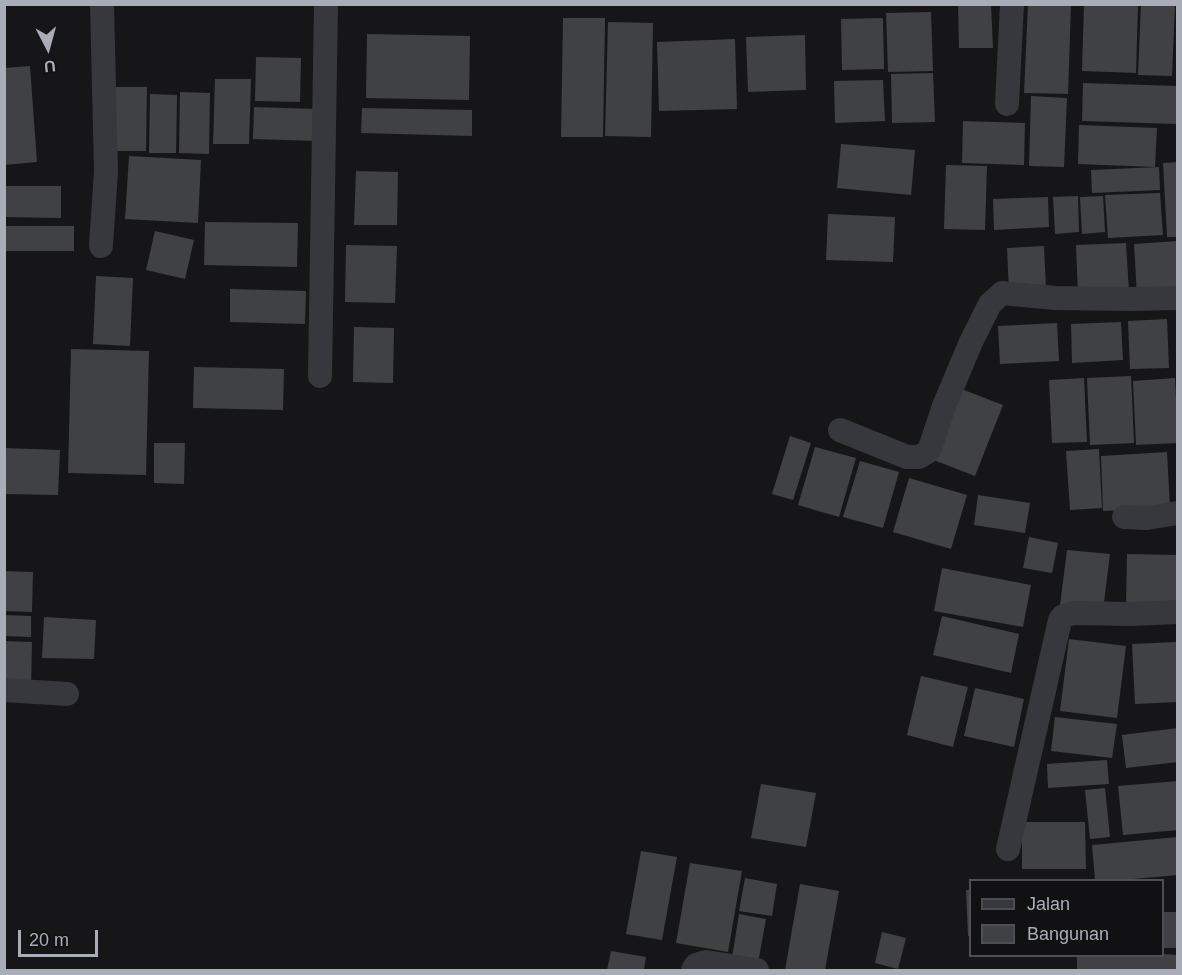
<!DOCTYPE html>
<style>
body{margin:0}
#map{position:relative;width:1182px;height:975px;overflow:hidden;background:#161618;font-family:Arial,sans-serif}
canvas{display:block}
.frame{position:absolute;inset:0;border:6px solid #a8adb8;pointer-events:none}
.legend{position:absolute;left:969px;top:879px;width:195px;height:78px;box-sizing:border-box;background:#111113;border:2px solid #4d4f55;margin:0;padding:8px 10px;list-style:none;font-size:18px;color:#a8adb8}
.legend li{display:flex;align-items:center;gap:12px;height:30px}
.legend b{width:30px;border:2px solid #4d4f55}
.north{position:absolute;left:18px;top:18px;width:60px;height:60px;-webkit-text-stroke:4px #111113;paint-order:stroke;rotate:174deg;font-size:16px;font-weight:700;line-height:24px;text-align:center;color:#a8adb8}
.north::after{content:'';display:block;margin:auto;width:21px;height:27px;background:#a8adb8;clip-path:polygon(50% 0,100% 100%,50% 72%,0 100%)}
.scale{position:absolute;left:18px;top:930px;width:80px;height:27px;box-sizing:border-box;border:3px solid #a8adb8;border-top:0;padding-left:8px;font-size:18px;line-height:21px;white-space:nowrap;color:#a8adb8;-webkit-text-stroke:4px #111113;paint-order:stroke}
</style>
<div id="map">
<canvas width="1182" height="975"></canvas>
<div class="frame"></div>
<ul class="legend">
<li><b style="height:8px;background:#37383d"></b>Jalan</li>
<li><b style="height:16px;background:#404145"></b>Bangunan</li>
</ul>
<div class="north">U</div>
<div class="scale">20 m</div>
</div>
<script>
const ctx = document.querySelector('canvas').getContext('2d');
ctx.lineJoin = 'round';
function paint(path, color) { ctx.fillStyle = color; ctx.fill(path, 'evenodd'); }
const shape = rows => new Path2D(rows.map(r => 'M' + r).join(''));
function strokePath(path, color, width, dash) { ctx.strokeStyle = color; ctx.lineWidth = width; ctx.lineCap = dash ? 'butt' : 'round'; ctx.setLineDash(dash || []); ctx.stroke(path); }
const building = shape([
 [958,4,991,4,993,48,959,48],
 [1028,4,1071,5,1068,94,1024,93],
 [1084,4,1138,4,1136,73,1082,71],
 [1141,4,1175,4,1172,76,1138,75],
 [931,12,933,71,888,72,886,13],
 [563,18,605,18,603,137,561,137],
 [883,18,884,69,842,70,841,19],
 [608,22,653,23,651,137,605,136],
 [367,34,470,36,469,100,366,98],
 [805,35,806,90,748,92,746,37],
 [735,39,737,109,659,111,657,42],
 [256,57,301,58,300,102,255,101],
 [30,66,37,162,4,165,4,68],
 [933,73,935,122,892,123,891,74],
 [215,79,251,79,249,144,213,144],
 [883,80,885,121,835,123,834,81],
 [1083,83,1178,86,1178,124,1082,121],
 [115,87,147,87,146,151,114,151],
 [180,92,210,93,209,154,179,153],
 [150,94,177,95,176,153,149,153],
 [1031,96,1067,98,1064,167,1029,166],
 [254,107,316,109,316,141,253,139],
 [362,108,472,110,472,136,361,133],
 [963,121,1025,123,1024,165,962,163],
 [1079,125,1157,128,1155,167,1078,164],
 [841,144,915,150,911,195,837,188],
 [129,156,201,160,198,223,125,219],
 [1178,162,1178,237,1167,237,1163,163],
 [946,165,987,166,985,230,944,229],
 [1159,167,1160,190,1092,193,1091,170],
 [356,171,398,172,397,225,354,225],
 [4,186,61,186,61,218,4,217],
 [1160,193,1163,235,1108,238,1105,195],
 [1078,196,1079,232,1055,234,1053,197],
 [1103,196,1105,232,1082,234,1080,197],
 [1048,197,1049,227,994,230,993,199],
 [828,214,895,217,893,262,826,260],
 [205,222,298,223,297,267,204,265],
 [4,226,74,226,74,251,4,251],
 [155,231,194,240,185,279,146,270],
 [1178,241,1178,294,1137,296,1134,244],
 [1126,243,1129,292,1078,294,1076,245],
 [346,245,397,246,395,303,345,302],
 [1044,246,1046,289,1009,291,1007,248],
 [96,276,133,278,130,346,93,344],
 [230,289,306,291,305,324,230,322],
 [1167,319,1169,368,1130,369,1128,321],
 [1121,322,1123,360,1072,363,1071,324],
 [1057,323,1059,361,1000,364,998,326],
 [354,327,394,328,393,383,353,382],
 [71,349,149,351,146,475,68,473],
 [194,367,284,369,283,410,193,408],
 [1131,376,1134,443,1090,445,1087,378],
 [1084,378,1087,442,1052,443,1049,380],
 [1175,378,1178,443,1136,445,1133,381],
 [959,388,1003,405,975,476,931,459],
 [790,436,811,443,793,500,772,494],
 [154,443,185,443,184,484,154,483],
 [815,447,856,458,839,517,798,505],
 [4,448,60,450,58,495,4,494],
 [1099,449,1102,508,1070,510,1066,451],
 [1167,452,1170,508,1103,511,1101,456],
 [860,461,899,472,883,528,843,517],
 [909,478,967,495,951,549,893,532],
 [978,495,1030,503,1025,533,974,525],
 [1029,537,1058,543,1052,573,1023,568],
 [1067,550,1110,554,1103,610,1060,605],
 [1127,554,1178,555,1178,607,1126,606],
 [942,568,1031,585,1023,627,934,611],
 [4,571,33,572,32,612,4,611],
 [4,615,31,616,31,637,4,636],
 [942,616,1019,634,1011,673,933,655],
 [44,617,96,620,94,659,42,658],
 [1069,639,1126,646,1117,718,1060,711],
 [4,641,32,642,31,688,4,687],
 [1176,642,1178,702,1135,704,1132,644],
 [921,676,968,687,953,747,907,735],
 [975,688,1024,699,1014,747,964,736],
 [1055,717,1117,724,1112,758,1051,751],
 [1178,728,1178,762,1126,768,1122,735],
 [1107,760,1109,784,1048,788,1047,764],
 [1178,781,1178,830,1123,835,1118,786],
 [761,784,816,793,806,847,751,838],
 [1105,788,1110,837,1090,839,1085,790],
 [1022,822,1085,822,1086,869,1022,869],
 [1178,837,1178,875,1121,880,1095,880,1092,845],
 [641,851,677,857,662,940,626,934],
 [690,863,742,871,728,952,676,943],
 [745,878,777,884,772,916,739,911],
 [800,884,839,891,825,970,785,970],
 [966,890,970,890,970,936,968,936],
 [1162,912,1178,912,1178,948,1162,948],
 [739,914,766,919,758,963,732,958],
 [882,932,906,938,898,969,875,963],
 [611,951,646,957,644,970,607,970],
 [1162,954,1178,955,1178,970,1077,970,1077,956]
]);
const minor = shape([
 [1007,104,1012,4],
 [101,246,106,171,102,4],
 [320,376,326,4],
 [840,430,907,457,919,457,929,451,944,406,971,342,990,304,1002,293,1055,298,1131,299,1178,298],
 [1124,517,1147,518,1178,513],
 [4,690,67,694],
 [1008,849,1060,620,1063,616,1074,613,1132,614,1178,612],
 [693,970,696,965,706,962,757,970]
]);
paint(building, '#404145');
strokePath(minor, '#37383d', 24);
</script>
